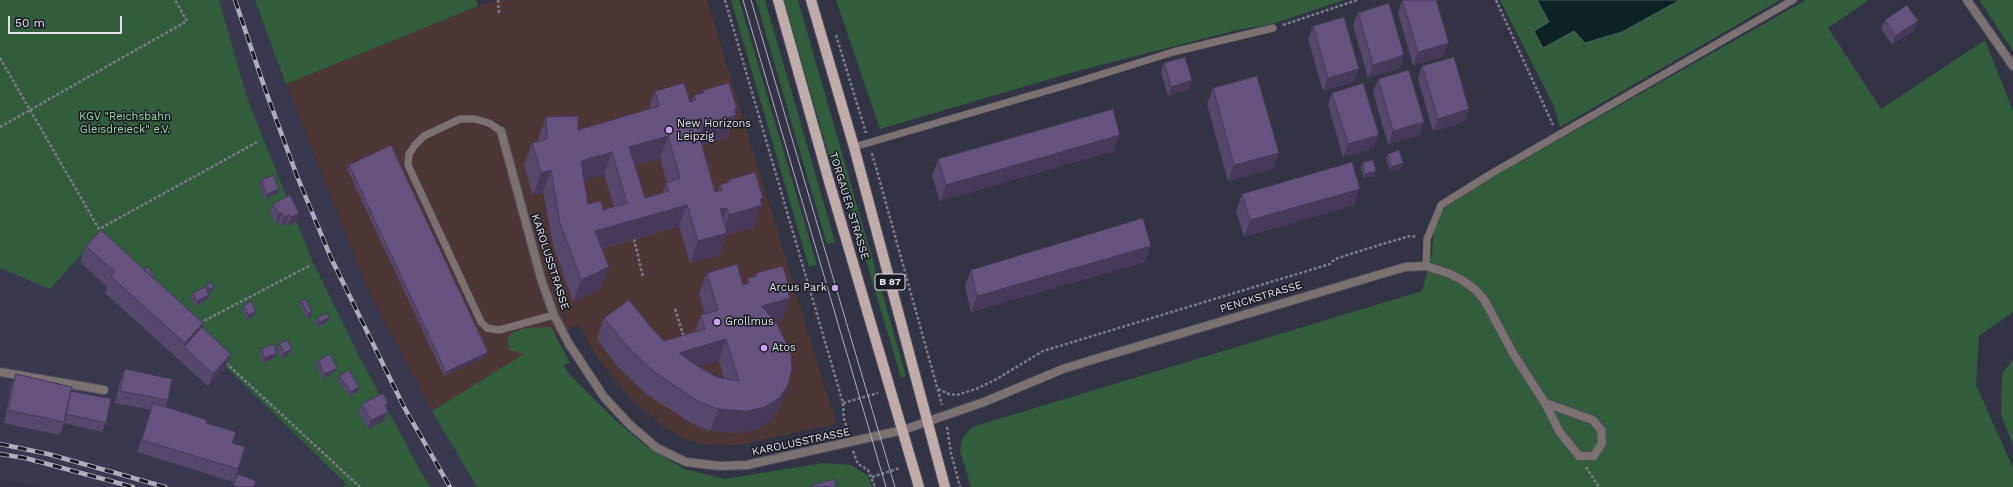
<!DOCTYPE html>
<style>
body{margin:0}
#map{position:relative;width:2013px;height:487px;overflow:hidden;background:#323443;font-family:"Work Sans",sans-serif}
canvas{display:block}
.scale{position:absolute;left:8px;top:16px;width:114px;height:18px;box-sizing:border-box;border:2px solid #dee0ea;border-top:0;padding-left:5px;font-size:12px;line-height:14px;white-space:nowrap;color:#dee0ea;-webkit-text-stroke:3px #1b1c23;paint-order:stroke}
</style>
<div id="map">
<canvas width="2013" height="487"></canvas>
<div class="scale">50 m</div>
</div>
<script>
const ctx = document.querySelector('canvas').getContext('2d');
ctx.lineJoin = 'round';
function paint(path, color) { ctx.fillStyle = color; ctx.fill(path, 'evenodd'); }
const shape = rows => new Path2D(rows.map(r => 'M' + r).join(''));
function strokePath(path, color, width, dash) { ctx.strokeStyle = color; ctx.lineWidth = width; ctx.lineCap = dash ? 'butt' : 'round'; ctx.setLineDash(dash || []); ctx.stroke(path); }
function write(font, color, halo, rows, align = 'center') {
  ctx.font = font + ' "Work Sans",sans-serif'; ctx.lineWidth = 3; ctx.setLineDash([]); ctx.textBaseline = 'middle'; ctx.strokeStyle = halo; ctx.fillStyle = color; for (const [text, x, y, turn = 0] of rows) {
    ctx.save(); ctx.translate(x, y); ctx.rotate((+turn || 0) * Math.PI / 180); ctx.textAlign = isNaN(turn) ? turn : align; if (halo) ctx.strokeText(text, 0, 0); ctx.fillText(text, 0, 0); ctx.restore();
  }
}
const commercial = shape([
 [497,0,707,0,836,424,739,445,717,446,698,443,681,437,663,426,635,403,615,380,594,352,578,324,432,411,368,291,286,84,478,6]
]);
const built = shape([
 [219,0,255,0,314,156,368,291,432,411,477,487,431,487,421,472,360,358,312,260,248,101],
 [92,243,226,367,346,484,343,487,41,487,0,479,0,268,50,289]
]);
const green = shape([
 [0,0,219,0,248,101,312,260,360,358,421,472,431,487,343,487,346,484,226,367,92,243,50,289,0,268],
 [255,0,476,0,478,6,286,84],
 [731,0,739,0,817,265,809,267],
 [756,0,765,0,835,242,827,244],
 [784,0,798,0,906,376,901,378,850,206,829,156],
 [836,0,1344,0,1272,24,1237,30,1074,72,880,129],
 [1500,0,1537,0,1549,22,1543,47,1574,31,1622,32,1680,0,1780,0,1560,127,1554,106],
 [1806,0,1869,0,1828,28,1881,109,1985,40,2013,111,2013,312,1979,336,1976,385,2013,468,2013,487,971,487,960,451,962,439,972,427,1422,291,1432,253,1434,228,1445,207,1491,178],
 [1979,0,2013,0,2013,51],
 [551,327,570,363,563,365,570,375,616,421,646,446,684,469,725,479,823,463,851,465,868,476,872,487,477,487,432,411,524,354,509,350,508,339,511,333,525,328],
 [2013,359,2013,445,2001,415,2002,374]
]);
const water = shape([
 [1537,0,1680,0,1622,32,1585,43,1574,31,1543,48,1534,31,1549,22,1537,0]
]);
const path = shape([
 [498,0,499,13],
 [725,0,843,403,844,419,848,431],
 [1496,0,1553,125],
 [1283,25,1357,0],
 [836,35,866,133],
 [0,58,99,229,259,141],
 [0,127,187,21,175,0],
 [872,153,942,405],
 [634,239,643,277],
 [675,309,684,337],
 [200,323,311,265],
 [226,363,360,487],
 [938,389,949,394,957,395,976,389,995,380,1043,351,1330,264,1335,259,1379,245,1410,236,1417,237],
 [843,403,878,393],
 [947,427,951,453,960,487],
 [853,451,858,464,868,470,875,487],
 [1586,467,1599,487],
 [872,477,900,468]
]);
const service = shape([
 [501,131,489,123,475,119,460,119,424,136,415,145,409,154,408,165,481,322,487,328,499,330,554,315],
 [854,147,1077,82,1173,52,1273,28],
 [1426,266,1427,239,1441,205,1489,175,1793,0]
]);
const minor = shape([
 [1967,0,2013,66],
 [501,131,542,282,554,315,569,344,604,397,629,424,657,448,686,462,720,466,747,465,903,430,984,402,1063,369,1095,359,1405,267,1426,266,1448,273,1462,280,1476,290,1485,301,1514,355,1545,403,1559,431,1579,456,1594,456,1602,443,1601,430,1593,420,1545,403],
 [0,372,104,390]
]);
const primary = shape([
 [778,0,828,178,919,487],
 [811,0,854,147,945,487]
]);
const tram = shape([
 [743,0,886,487],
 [751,0,895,487]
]);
const rail = shape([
 [235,0,265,89,297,176,331,258,404,407,450,487],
 [0,444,48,454,165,487],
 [0,454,25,458,133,487]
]);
const wall = shape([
 [1402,0,1444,56,1413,65,1398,13],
 [1358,13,1404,55,1400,68,1368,78,1353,25],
 [1885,20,1915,30,1892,45,1881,29],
 [1313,26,1354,82,1323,91,1308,39],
 [1164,63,1189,89,1168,96,1161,72],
 [1422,66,1469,109,1464,122,1433,131,1418,79],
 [1378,79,1424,122,1419,135,1388,144,1373,92],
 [1213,88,1273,169,1228,181,1207,104],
 [703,90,735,112,728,137,702,145,715,192,718,191,720,185,727,183,729,180,761,202,754,227,727,235,719,255,690,263,679,226,602,249,601,288,573,302,553,245,543,192,533,195,524,165,532,143,538,142,538,139,546,117,578,130,648,110,655,91,690,102,692,101,694,95,702,93],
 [660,158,667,182,666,183,662,193,645,198,635,165],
 [604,174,614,207,603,210,588,204,584,180],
 [1332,93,1374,148,1343,157,1328,105],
 [1114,151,940,201,932,176,938,159],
 [1388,154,1401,168,1390,171,1386,158],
 [1363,162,1375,176,1364,178,1361,167],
 [349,165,486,356,444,376,347,169],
 [261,180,279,189,277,194,265,199,259,185],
 [1242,194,1354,205,1244,237,1236,211],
 [273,204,299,213,296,222,287,226,286,223,281,226,279,222,275,223,270,213],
 [86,246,154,279,202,327,226,367,208,386,105,293,107,287,80,262],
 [1145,262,971,312,965,286,971,270],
 [707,273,743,285,746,284,748,278,755,276,756,273,790,291,782,320,775,322,780,407,771,420,757,429,738,433,710,431,691,423,645,393,617,366,597,339,604,318,664,341,695,332,701,315,705,314,699,294],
 [719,361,724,378,717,377,699,366],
 [207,284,212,291,209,293,209,295,208,299,196,306,191,298,193,293,206,288],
 [301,301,311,317,307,319,300,305],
 [243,306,255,315,247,320,242,310],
 [317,318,329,318,327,322,318,327,315,322],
 [279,344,292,349,290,354,282,358,277,349],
 [261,349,276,357,263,363,259,354],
 [318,361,337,368,335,372,323,379,316,365],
 [125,369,168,400,165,407,206,423,232,443,238,469,234,482,137,452,151,410,115,403,120,382],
 [16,374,71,391,106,423,102,432,64,423,59,435,4,423,11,387],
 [339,376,359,387,357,392,349,396,337,380],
 [388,403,386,408,388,412,385,420,368,429,359,413,362,404]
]);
const shadedWall = shape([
 [1918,21,1915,30,1892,45,1895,36],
 [1449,43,1444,56,1413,65,1418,52],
 [1404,55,1400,68,1368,78,1373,65],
 [1359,69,1354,82,1323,91,1328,78],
 [1192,80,1189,89,1168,96,1171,87],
 [734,109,737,109,734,116,736,115,728,137,695,147,703,125],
 [1469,109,1464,122,1433,131,1438,119],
 [701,118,693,140,695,120],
 [1424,122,1419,135,1388,144,1393,131],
 [1120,135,1114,151,940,201,946,185],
 [1379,135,1374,148,1343,157,1348,144],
 [668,136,660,158,621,169,629,147],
 [612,152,604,174,573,183,581,161],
 [1279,153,1273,169,1228,181,1234,165],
 [1403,163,1401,168,1390,171,1391,167],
 [551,170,543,192,533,195,541,173],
 [1376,171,1375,176,1364,178,1365,174],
 [279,189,277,194,265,199,267,194],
 [1360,189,1354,205,1244,237,1250,220],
 [763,198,760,205,762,205,754,227,727,235,719,255,690,263,698,241,722,234,729,215],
 [687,205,679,226,587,253,595,231],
 [727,208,719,229,720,209],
 [282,213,279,222,275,223,279,214],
 [299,213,296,222,287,226,291,217],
 [289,215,286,223,281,226,284,217],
 [1151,246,1145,262,971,312,977,296],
 [609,267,601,288,573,302,581,280],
 [214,287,212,291,208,294,209,289],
 [790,291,788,298,790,298,782,320,754,328,762,306],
 [209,295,208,299,196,306,197,301],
 [256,311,255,315,247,320,249,315],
 [312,312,311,317,307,319,308,314],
 [329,318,327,322,318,327,319,322],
 [203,323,197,340,184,347,185,343],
 [726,339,719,361,671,375,679,353],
 [292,349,290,354,282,358,284,353],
 [488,352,486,356,444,376,446,372],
 [277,353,276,357,263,363,265,358],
 [231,354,226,367,208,386,213,374],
 [337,368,335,372,323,379,325,374],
 [788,385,780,407,771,420,757,429,738,433,710,431,718,409],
 [359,387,357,392,349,396,351,392],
 [388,403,385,412,385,405],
 [388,412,385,420,368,429,371,420]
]);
const building = shape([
 [1402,0,1436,0,1449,43,1418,52,1402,0],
 [1389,3,1404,55,1373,65,1358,13,1389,3],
 [1907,5,1918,21,1895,36,1885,20,1907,5],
 [1344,17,1359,69,1328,78,1313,26,1344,17],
 [1185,57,1192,80,1171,87,1164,63,1185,57],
 [1454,57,1469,109,1438,119,1422,66,1454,57],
 [1409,70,1424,122,1393,131,1378,79,1409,70],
 [1257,76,1279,153,1234,165,1213,88,1257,76],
 [684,83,690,102,696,100,694,95,703,93,703,90,729,83,737,109,734,109,736,115,703,125,701,118,695,120,715,192,722,190,720,185,729,182,729,180,755,172,763,198,760,199,762,205,729,215,727,208,720,209,727,233,698,241,687,205,595,231,609,267,581,280,560,223,551,170,541,173,532,143,547,139,546,117,578,116,578,130,659,106,655,91,684,83],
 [668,136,680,178,666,183,669,191,645,198,629,147,668,136],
 [612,152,627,203,603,210,601,201,588,204,581,161,612,152],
 [1363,83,1379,135,1348,144,1332,93,1363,83],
 [1113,109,1120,135,946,185,938,159,1113,109],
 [391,145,488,352,446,372,349,165,391,145],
 [1399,150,1403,163,1391,167,1388,154,1399,150],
 [1373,160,1376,171,1365,174,1363,162,1373,160],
 [1352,162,1360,189,1250,220,1242,194,1352,162],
 [273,175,279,189,267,194,261,180,273,175],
 [290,195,299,213,291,217,289,215,284,217,282,213,279,214,273,204,290,195],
 [1143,218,1151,246,977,296,971,270,1143,218],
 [101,230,203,323,185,343,111,277,115,272,86,246,101,230],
 [737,264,743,285,749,283,748,278,757,276,756,273,783,266,790,291,788,292,790,298,762,306,777,324,791,353,792,369,788,385,779,398,765,407,746,411,718,409,699,402,653,371,625,344,604,318,629,300,649,325,664,341,705,329,701,315,718,310,707,273,737,264],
 [726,339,739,381,717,377,703,370,679,353,726,339],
 [148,267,154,277,153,278,143,269,148,267],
 [211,282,214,287,209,289,207,284,211,282],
 [205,287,209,295,197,301,193,293,205,287],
 [305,299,312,312,308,314,301,301,305,299],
 [251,301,256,311,249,315,243,306,251,301],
 [327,313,329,318,319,322,317,318,327,313],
 [202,327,231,354,213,374,184,347,202,327],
 [287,340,292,349,284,353,279,344,287,340],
 [273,344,277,353,265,358,261,349,273,344],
 [330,354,337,368,325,374,318,361,330,354],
 [125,369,172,379,168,400,120,391,125,369],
 [349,370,359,387,351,392,339,376,349,370],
 [16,374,72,387,64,422,8,410,16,374],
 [71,391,111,399,106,423,66,414,71,391],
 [383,393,388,403,385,405,388,412,371,420,362,404,383,393],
 [153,403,207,420,206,423,236,432,232,443,245,447,238,469,142,440,153,403],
 [238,474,256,481,254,487,238,487,233,485,238,474],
 [834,479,836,487,811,487,810,486,834,479]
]);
const markers = [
 [669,130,4,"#c8a5ee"],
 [835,288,4,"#c8a5ee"],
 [717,322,4,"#c8a5ee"],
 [764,348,4,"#c8a5ee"]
];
const shields = [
 [890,282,30]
];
const shieldNames = [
 ["B 87",890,282]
];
const parkNames = [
 ["KGV \"Reichsbahn",125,117],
 ["Gleisdreieck\" e.V.",125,130]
];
const poiNames = [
 ["New Horizons",677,124],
 ["Leipzig",677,137],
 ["Arcus Park",827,288,"right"],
 ["Grollmus",725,322],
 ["Atos",772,348]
];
const streetNames = [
 ["TORGAUER STRASSE",849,206,73],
 ["KAROLUSSTRASSE",550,262,72],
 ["PENCKSTRASSE",1261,297,-17],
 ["KAROLUSSTRASSE",801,442,-12]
];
paint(commercial, '#4c3736');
paint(built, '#38394f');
paint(green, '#315d3d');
paint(water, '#0c2324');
strokePath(water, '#4b5c5f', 1);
strokePath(service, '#4e505e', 8);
strokePath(minor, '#4e505e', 10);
strokePath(primary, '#4e505e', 12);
strokePath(path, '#797b88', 2.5, [3, 2]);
strokePath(service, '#7a7170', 7);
strokePath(minor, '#7a7170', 8);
strokePath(primary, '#bfabaa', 10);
strokePath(tram, '#acaeba', 1);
strokePath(rail, '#acaeba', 4.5);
strokePath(rail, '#1b1c23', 3, [9]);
paint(wall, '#56476d');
paint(shadedWall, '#463959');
paint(building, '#64527f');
strokePath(building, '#463959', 1);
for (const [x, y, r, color] of markers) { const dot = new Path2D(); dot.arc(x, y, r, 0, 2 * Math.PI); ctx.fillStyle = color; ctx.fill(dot); strokePath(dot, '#1b1c23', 1.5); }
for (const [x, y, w] of shields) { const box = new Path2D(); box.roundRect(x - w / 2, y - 8, w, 16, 3); ctx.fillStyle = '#1b1c23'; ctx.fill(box); strokePath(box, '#dee0ea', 1); }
write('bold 10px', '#dee0ea', null, shieldNames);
write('11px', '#92d8a2', '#1b1c23', parkNames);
write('11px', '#dee0ea', '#1b1c23', poiNames, 'left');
write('11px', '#dee0ea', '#1b1c23', streetNames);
</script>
